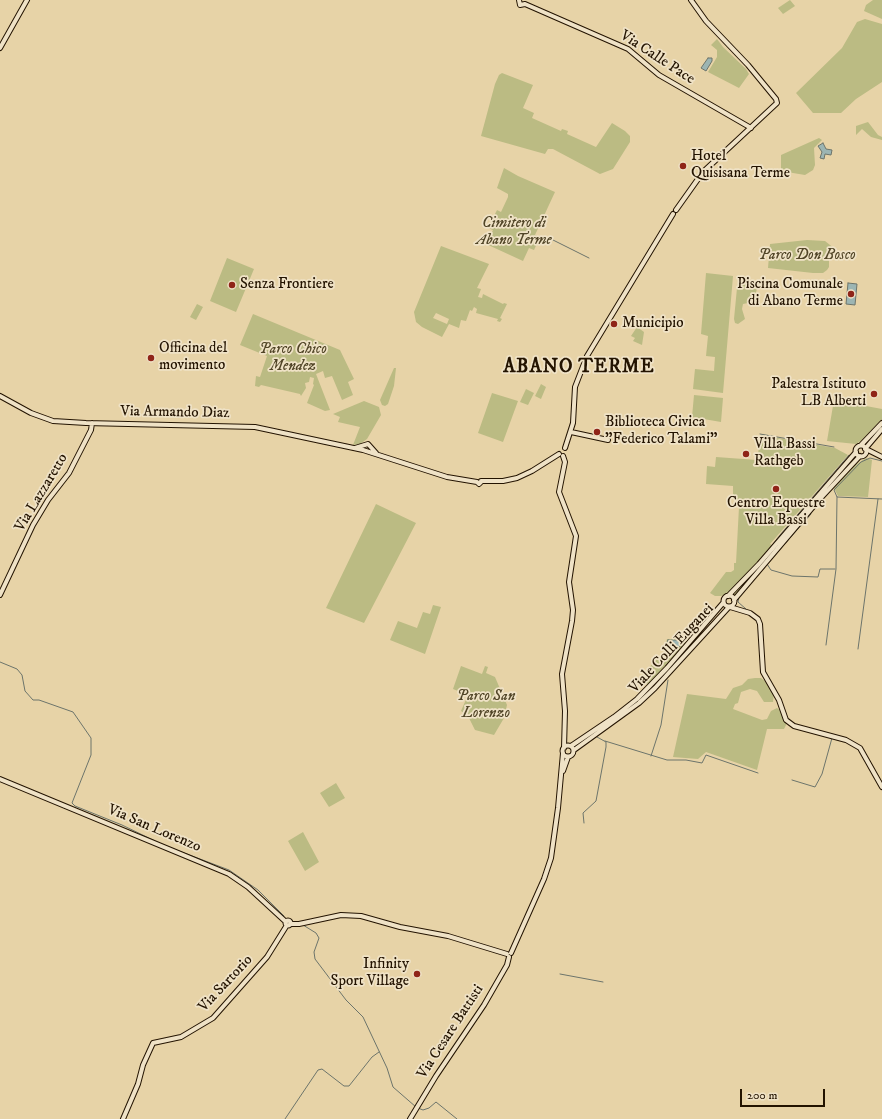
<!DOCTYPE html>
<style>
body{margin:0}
#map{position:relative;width:882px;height:1119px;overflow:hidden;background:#e7d3a7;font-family:"IM FELL DW Pica",serif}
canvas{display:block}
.scale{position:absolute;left:740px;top:1089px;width:85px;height:18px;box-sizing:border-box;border:2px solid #231300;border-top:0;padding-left:5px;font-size:12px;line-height:14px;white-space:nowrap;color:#231300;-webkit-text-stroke:3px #efe2c6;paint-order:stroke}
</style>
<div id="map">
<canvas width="882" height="1119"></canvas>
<div class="scale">200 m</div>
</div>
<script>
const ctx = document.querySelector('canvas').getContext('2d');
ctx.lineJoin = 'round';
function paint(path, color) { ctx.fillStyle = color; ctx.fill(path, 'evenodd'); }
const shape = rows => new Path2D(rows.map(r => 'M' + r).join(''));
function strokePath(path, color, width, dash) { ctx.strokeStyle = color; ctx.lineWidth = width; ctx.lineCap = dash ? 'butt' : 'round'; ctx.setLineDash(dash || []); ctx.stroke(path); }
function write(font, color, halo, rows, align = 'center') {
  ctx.font = font + ' "IM FELL DW Pica",serif'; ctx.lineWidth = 3.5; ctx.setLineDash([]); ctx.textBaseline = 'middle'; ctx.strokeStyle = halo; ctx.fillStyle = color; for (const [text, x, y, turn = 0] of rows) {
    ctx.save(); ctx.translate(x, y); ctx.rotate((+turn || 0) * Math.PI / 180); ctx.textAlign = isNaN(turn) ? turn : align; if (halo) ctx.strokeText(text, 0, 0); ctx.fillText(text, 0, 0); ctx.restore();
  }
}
const green = shape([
 [790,0,795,6,783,14,778,8],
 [873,0,882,0,882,19,864,11,866,5],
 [865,19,882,24,882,82,856,99,841,113,813,113,796,93,842,48,857,22],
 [717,39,723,47,746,69,749,74,739,88,708,72,717,57,717,50,711,45],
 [502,73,533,85,523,108,534,113,532,118,561,131,562,129,568,131,567,134,596,147,612,123,625,131,630,136,630,142,613,169,600,174,553,149,548,149,545,154,481,136,495,84,499,75],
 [868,122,878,135,882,137,882,140,871,137,862,129,856,135,856,126],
 [819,138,822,140,814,148,815,165,813,170,805,175,781,171,781,155],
 [504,168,518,176,555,192,535,235,540,237,534,250,529,248,523,261,486,244,493,230,488,228,497,210,501,212,508,197,508,194,497,188],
 [807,240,825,241,835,249,829,256,829,267,827,270,823,273,813,273,768,268,770,244],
 [441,246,489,264,477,288,481,289,478,297,482,298,483,294,503,304,504,303,507,304,500,318,502,319,500,322,497,321,498,319,476,313,477,309,474,307,472,311,470,310,466,321,461,320,459,328,449,324,442,337,422,327,416,322,414,312],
 [436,313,449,319,447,324,433,318],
 [227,258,254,269,236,312,210,301],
 [706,273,733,276,723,393,693,389,695,369,714,371,715,357,706,356,708,336,701,334],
 [742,280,759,281,760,286,757,289,753,302,743,304,742,309,745,319,738,324,735,323,734,319,737,288],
 [197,304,203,307,196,320,190,317],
 [253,314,340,350,354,379,348,382,353,395,342,400,332,376,325,378,323,371,316,374,330,410,325,411,307,403,314,385,313,384,314,378,310,377,309,382,305,383,306,388,301,396,300,394,261,385,259,387,255,386,256,376,260,377,267,356,240,345],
 [637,327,644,332,642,345,633,341,635,338,631,336],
 [394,368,396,368,394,386,388,404,385,406,382,405,380,400],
 [541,384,546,387,541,399,535,396],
 [526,389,534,393,528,405,520,402],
 [492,393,518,401,503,442,478,433],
 [694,395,723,398,721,422,692,417],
 [834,400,882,409,882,419,861,441,856,444,827,441],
 [364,401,379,407,381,415,367,439,360,444,353,445,360,427,338,422,340,417,333,414],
 [761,435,835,448,848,455,770,544,772,545,731,592,721,596,715,596,710,593,726,572,731,572,734,570,734,563,736,563,739,507,737,506,736,497,733,497,733,486,706,484,707,466,715,467,716,457,757,460],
 [855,456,857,457,734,596,733,595],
 [866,458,872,460,868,497,838,496,834,488,855,465],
 [376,504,416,523,364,623,326,608],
 [433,605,441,607,425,654,390,640,398,621,417,628,423,612,430,614],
 [667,639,682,639,686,642,649,684,636,681,660,656,670,657,671,648,665,647],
 [461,666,482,674,485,666,488,667,486,673,495,677,507,705,504,718,494,735,475,730,468,716,461,711,468,695,453,689],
 [755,678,761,678,769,684,774,693,773,702,764,702,757,691,750,689,741,692,738,703,735,704,733,709,762,720,767,719,771,711,777,708,781,711,787,723,784,729,767,729,757,770,706,752,698,759,673,757,687,694,726,699,733,688,742,685,748,679],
 [336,783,345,798,329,807,320,793],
 [303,832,319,862,305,871,288,841]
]);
const water = shape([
 [708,58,712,58,712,61,706,71,701,68,708,58],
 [823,143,826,149,832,150,831,155,825,154,824,159,820,158,822,152,818,146,823,143],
 [848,283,857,284,855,305,846,304,848,283],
 [668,640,679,640,682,644,673,652,673,647,666,645,668,640]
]);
const stream = shape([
 [549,238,589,258],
 [760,434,834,447],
 [882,461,870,458,861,462,834,490,837,497,882,499],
 [766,553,780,535,849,455],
 [767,564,771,570,792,576,818,577,820,569,835,569],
 [760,572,811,514],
 [739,597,738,602,746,609],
 [826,645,836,569,837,497],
 [858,649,878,499],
 [0,662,17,669,22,675,25,691,33,700,39,700,73,712,91,738,91,755,72,803,75,806,122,825,155,841],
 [605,741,667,760,686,760,702,763,706,755,758,773],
 [651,756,661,725,668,680],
 [792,780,815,787,822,774,832,738],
 [584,823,583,813,596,801,606,747,606,742,597,737],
 [171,848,229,870,258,890,284,916],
 [303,925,316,933,319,938,314,952,315,959,346,1000,363,1017,387,1068,393,1087,416,1107],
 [560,974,603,982],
 [418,1108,423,1110,429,1108,436,1102,457,1119],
 [285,1119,318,1070,322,1069,344,1086,349,1086,372,1057,379,1052]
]);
const secondary = shape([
 [519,0,520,5,525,4],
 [525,4,628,49,659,75,751,128],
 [0,48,27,0],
 [676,210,703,172,777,103,776,99,748,65,706,21,691,0],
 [0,396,31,413,53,421,86,423,255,427,363,450,447,477,477,482,479,484,481,482],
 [571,432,608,440],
 [861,445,882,423],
 '855.5 451a5.5 5.5 0 1 1 11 0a5.5 5.5 0 1 1-11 0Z',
 [355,448,368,444,376,453],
 [565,448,573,423,575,387,587,356,673,214],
 [865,449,882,429],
 [866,449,882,457],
 [563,456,565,462,559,492,576,536,569,582,573,610,572,621,562,674,565,711,564,748],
 [481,481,503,481,517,478,532,471,559,454],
 [0,595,33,525,48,500,69,473,91,430,92,423],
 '723.5 601a5.5 5.5 0 1 1 11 0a5.5 5.5 0 1 1-11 0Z',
 [728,596,759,564,856,452],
 [734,600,818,501,860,456],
 [730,607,750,613,758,619,760,624,763,672,779,700,786,720,794,726,846,740,860,748,882,787],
 '562.5 751a5.5 5.5 0 1 1 11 0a5.5 5.5 0 1 1-11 0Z',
 [571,746,614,717,637,699,667,668,723,603],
 [574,750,639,703,655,688,729,607],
 [563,771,568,757],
 [0,779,229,874,248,887,286,922],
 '285.5 923a2.5 2.5 0 1 1 5 0a2.5 2.5 0 1 1-5 0Z',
 [290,924,299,924,341,915,361,916,400,927,448,936,507,954],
 [511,953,544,879,551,858,558,808,563,753],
 [123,1119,138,1084,143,1065,153,1043,181,1037,213,1018,267,957,287,925],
 [410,1119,436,1076,484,1005,507,965,509,957]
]);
const markers = [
 [683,166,4,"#8f2418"],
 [232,285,4,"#8f2418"],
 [851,294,4,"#8f2418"],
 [614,324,4,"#8f2418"],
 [151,358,4,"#8f2418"],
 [874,394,4,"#8f2418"],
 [597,432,4,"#8f2418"],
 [746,454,4,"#8f2418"],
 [776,489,4,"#8f2418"],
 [417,974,4,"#8f2418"]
];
const streetNames = [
 ["Via Calle Pace",657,58,33],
 ["Via Armando Diaz",175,413,1],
 ["Via Lazzaretto",42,493,-59],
 ["Viale Colli Euganei",672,649,-47],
 ["Via San Lorenzo",154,829,23],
 ["Via Sartorio",226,984,-47],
 ["Via Cesare Battisti",451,1032,-57]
];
const poiNames = [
 ["Hotel",691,157],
 ["Quisisana Terme",691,174],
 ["Senza Frontiere",240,285],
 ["Piscina Comunale",843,285,"right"],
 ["di Abano Terme",843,302,"right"],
 ["Municipio",622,324],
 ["Officina del",159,349],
 ["movimento",159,366],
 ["Palestra Istituto",866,385,"right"],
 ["LB Alberti",866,402,"right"],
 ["Biblioteca Civica",605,423],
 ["\"Federico Talami\"",605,440],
 ["Villa Bassi",754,445],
 ["Rathgeb",754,462],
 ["Centro Equestre",776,504,"center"],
 ["Villa Bassi",776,521,"center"],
 ["Infinity",409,965,"right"],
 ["Sport Village",409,982,"right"]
];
const parkNames = [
 ["Cimitero di",514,224],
 ["Abano Terme",514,241],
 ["Parco Don Bosco",807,256],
 ["Parco Chico",293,350],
 ["Mendez",293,367],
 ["Parco San",486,697],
 ["Lorenzo",486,714]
];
const districtNames = [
 ["ABANO TERME",579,368]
];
paint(green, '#bbbb83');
paint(water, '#9cb5b3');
strokePath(water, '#6c746b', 1);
strokePath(stream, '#6c746b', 1);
strokePath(secondary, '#231300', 6);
strokePath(secondary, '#efe2c6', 4);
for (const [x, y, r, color] of markers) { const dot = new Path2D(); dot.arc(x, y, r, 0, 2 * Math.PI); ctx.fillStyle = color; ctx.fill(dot); strokePath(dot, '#efe2c6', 1.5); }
write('15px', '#231300', '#efe2c6', streetNames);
write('15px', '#231300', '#efe2c6', poiNames, 'left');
write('italic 15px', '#514527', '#efe2c6', parkNames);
ctx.letterSpacing = '1px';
write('bold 19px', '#231300', '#efe2c6', districtNames);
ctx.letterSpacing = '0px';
</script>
